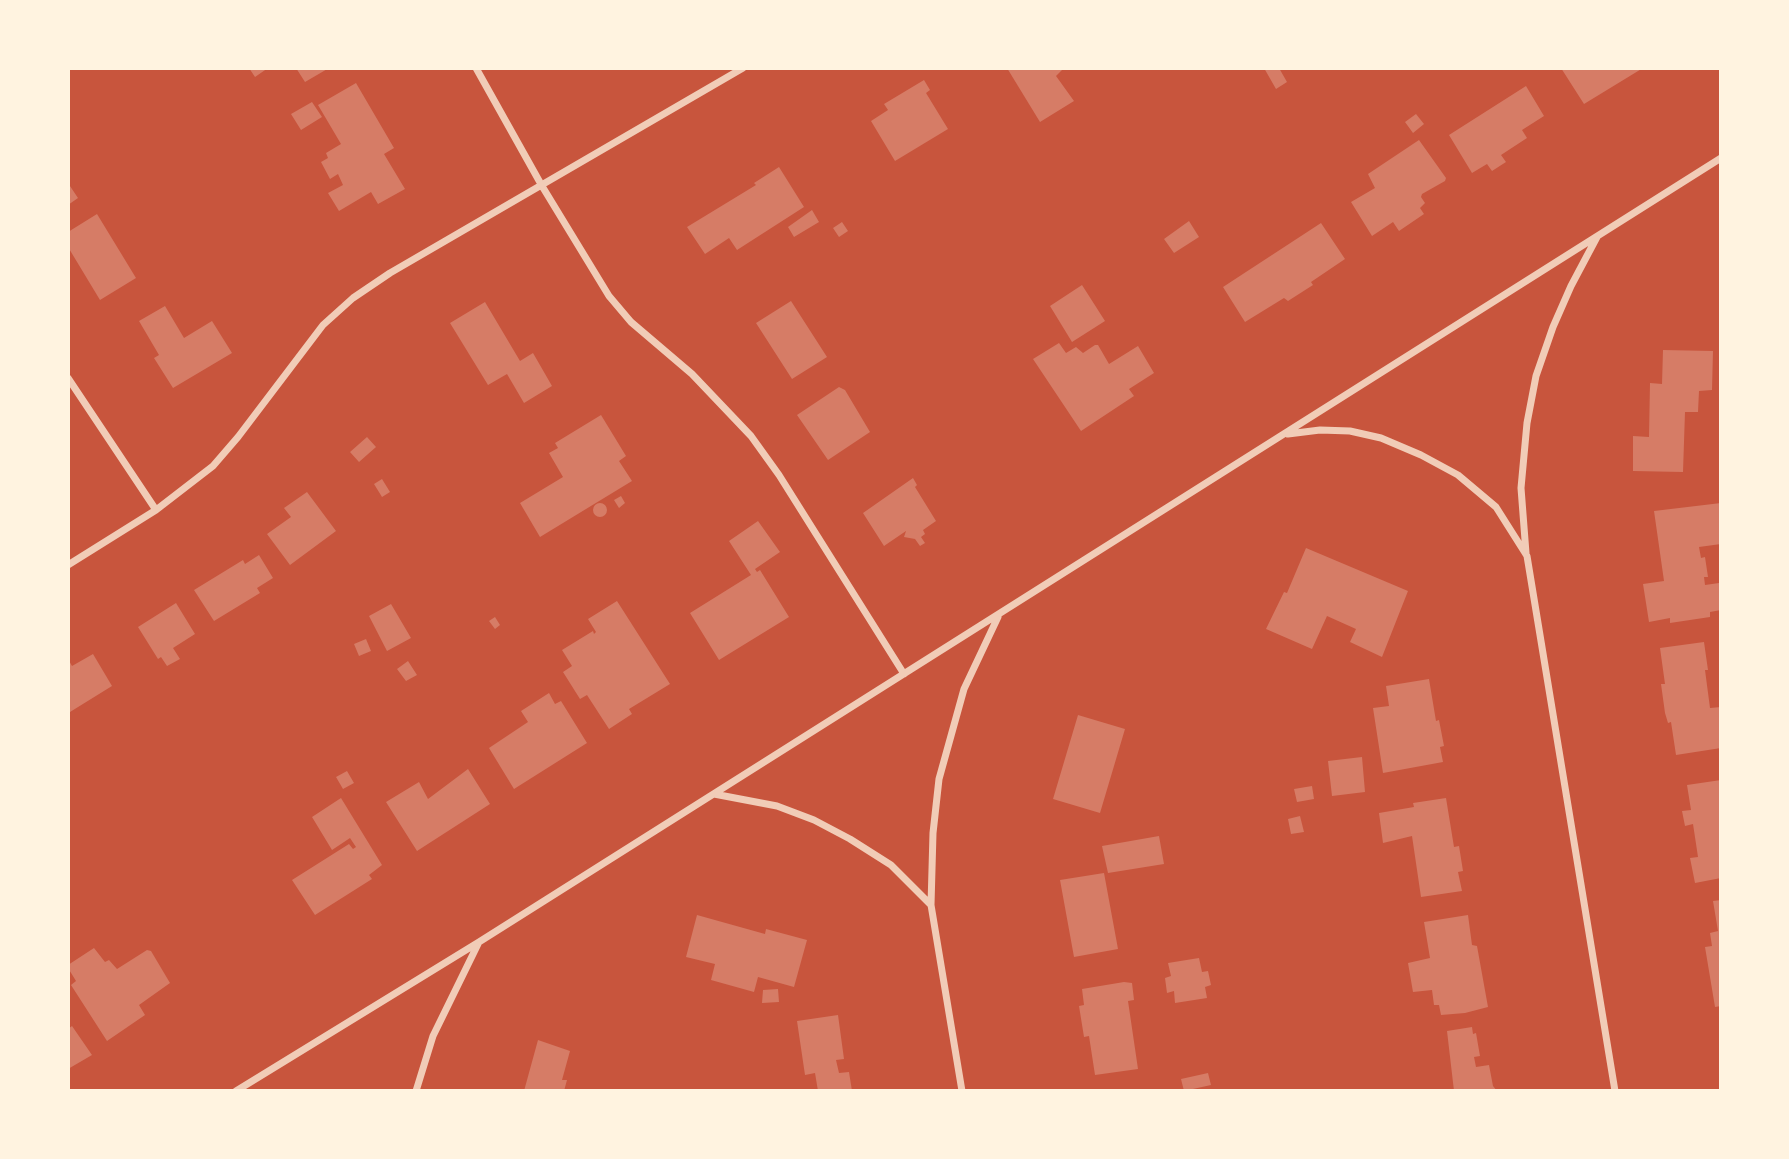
<!DOCTYPE html>
<style>
body{margin:0}
#map{position:relative;width:1789px;height:1159px;overflow:hidden;background:#c8553d;font-family:Lato,sans-serif}
canvas{display:block}
.frame{position:absolute;inset:0;border:70px solid #fff3e0;pointer-events:none}
</style>
<div id="map">
<canvas width="1789" height="1159"></canvas>
<div class="frame"></div>
</div>
<script>
const ctx = document.querySelector('canvas').getContext('2d');
ctx.lineJoin = 'round';
function paint(path, color) { ctx.fillStyle = color; ctx.fill(path, 'evenodd'); }
const shape = rows => new Path2D(rows.map(r => 'M' + r).join(''));
function strokePath(path, color, width, dash) { ctx.strokeStyle = color; ctx.lineWidth = width; ctx.lineCap = dash ? 'butt' : 'round'; ctx.setLineDash(dash || []); ctx.stroke(path); }
const building = shape([
 [249,68,268,68,255,77],
 [296,68,329,68,305,82],
 [1007,68,1064,68,1056,76,1074,101,1040,122],
 [1264,68,1279,68,1287,82,1276,89],
 [1561,68,1643,68,1584,104],
 [924,80,930,90,926,93,948,129,895,161,871,121,888,110,884,104],
 [356,83,394,148,384,154,405,189,378,204,371,192,339,211,328,193,343,185,338,174,330,179,321,162,328,158,326,153,341,144,318,105],
 [1526,86,1544,116,1522,130,1527,138,1501,155,1506,162,1492,171,1487,164,1472,173,1449,135],
 [312,102,322,117,301,130,291,114],
 [1416,114,1424,124,1413,133,1405,122],
 [1419,140,1446,178,1445,181,1422,194,1421,197,1425,203,1420,208,1424,214,1399,231,1393,222,1372,236,1351,202,1375,188,1368,174],
 [779,167,804,207,737,250,729,238,705,254,687,227,756,185,754,183],
 [68,183,78,198,68,205],
 [812,210,819,222,794,237,788,227],
 [97,214,136,278,100,300,68,247,68,232],
 [1189,221,1199,237,1174,253,1164,239],
 [842,222,848,231,839,237,833,228],
 [1321,223,1345,259,1311,282,1313,285,1288,301,1284,298,1245,322,1223,287],
 [1082,285,1105,321,1072,342,1050,306],
 [791,301,827,357,792,379,756,323],
 [485,302,520,361,533,353,552,386,524,403,507,374,488,385,450,323],
 [165,306,184,338,212,321,232,353,173,388,154,358,159,355,139,321],
 [1059,343,1066,353,1076,347,1083,353,1095,345,1098,345,1109,364,1138,346,1154,373,1129,389,1134,396,1081,431,1033,359],
 [1663,350,1713,351,1712,390,1699,391,1698,412,1685,412,1683,472,1633,471,1633,436,1649,437,1650,383,1662,384],
 [839,387,845,390,870,432,828,460,797,415],
 [601,415,626,456,619,461,632,481,540,537,520,503,563,477,549,453,558,448,555,443],
 [367,437,376,447,359,462,350,452],
 [913,478,917,485,915,487,936,521,923,530,925,534,921,537,925,543,920,546,915,539,904,537,906,531,884,546,863,513],
 [382,479,390,492,382,497,374,484],
 [307,492,336,531,290,565,267,534,291,517,284,508],
 [621,496,625,503,619,508,614,500],
 '593 510a7 7 0 1 1 14 0a7 7 0 1 1-14 0Z',
 [1721,503,1721,544,1699,547,1701,558,1705,557,1708,577,1704,577,1705,585,1719,583,1721,610,1710,612,1710,617,1670,623,1670,618,1649,622,1643,584,1664,581,1654,511],
 [758,521,780,552,755,569,757,572,760,570,789,617,719,660,690,613,751,575,729,541],
 [1306,548,1408,591,1382,657,1350,642,1356,629,1327,616,1312,649,1266,629,1284,592,1287,593],
 [259,555,273,578,257,588,260,593,214,621,194,590,243,560,245,564],
 [617,601,670,684,629,709,632,714,609,729,587,695,580,699,563,672,572,666,562,650,593,631,594,634,596,632,588,619],
 [176,603,195,634,173,648,180,659,167,666,161,657,158,659,138,627],
 [391,604,411,638,387,651,369,616],
 [495,617,500,625,495,629,489,621],
 [366,639,371,651,359,656,354,644],
 [1704,642,1708,670,1705,670,1710,708,1721,707,1721,748,1676,755,1671,722,1668,723,1665,713,1661,684,1665,684,1660,648],
 [93,654,112,686,70,712,68,659,72,666],
 [408,661,417,675,406,681,397,669],
 [1429,679,1436,721,1439,720,1444,746,1440,747,1443,762,1383,773,1373,708,1389,706,1386,686],
 [549,693,555,704,561,701,587,743,514,789,489,748,528,722,521,711],
 [1078,715,1125,729,1100,813,1053,799],
 [1362,757,1365,792,1332,796,1328,761],
 [468,769,490,804,417,851,386,802,419,782,428,799],
 [347,771,354,783,343,789,336,777],
 [1721,780,1721,878,1695,883,1690,858,1698,857,1693,824,1685,826,1682,811,1691,810,1687,785],
 [1312,786,1314,799,1297,802,1294,789],
 [341,798,382,865,369,875,372,879,315,915,292,880,349,844,353,849,356,847,350,838,332,850,312,817],
 [1446,798,1454,847,1459,846,1463,871,1458,872,1462,891,1421,897,1412,836,1383,843,1379,813,1414,807,1413,803],
 [1300,816,1304,832,1291,834,1288,819],
 [1159,836,1164,864,1108,873,1102,846],
 [1104,873,1118,949,1074,957,1060,880],
 [1721,900,1721,1006,1715,1007,1705,947,1712,946,1710,933,1718,931,1713,901],
 [697,915,765,934,766,929,807,940,794,987,758,977,754,992,711,980,715,964,686,957],
 [1468,915,1472,945,1477,946,1488,1007,1465,1013,1441,1015,1439,1005,1434,1005,1432,990,1413,992,1408,963,1430,958,1424,922],
 [94,948,105,962,109,960,117,969,147,950,151,951,170,983,139,1005,145,1015,107,1041,71,985,76,981,68,968,68,965],
 [1199,958,1202,972,1208,971,1211,985,1205,987,1207,998,1175,1003,1174,991,1167,993,1165,978,1171,976,1168,963],
 [1124,982,1132,983,1134,1000,1128,1001,1138,1069,1095,1075,1089,1036,1084,1037,1079,1006,1084,1005,1082,989],
 [778,989,779,1002,762,1003,763,990],
 [838,1015,844,1059,836,1060,839,1073,849,1072,852,1091,818,1091,815,1073,805,1075,797,1021],
 [72,1026,92,1055,68,1069,68,1029],
 [1472,1027,1473,1034,1476,1033,1480,1056,1474,1057,1476,1067,1489,1065,1493,1086,1497,1091,1454,1091,1447,1031],
 [538,1040,570,1051,562,1080,567,1080,564,1091,524,1091],
 [1208,1073,1211,1085,1184,1091,1181,1079]
]);
const minor = shape([
 [476,68,542,186,609,296,631,322,692,374,751,436,779,475,904,674],
 [68,378,156,510],
 [1288,434,1320,430,1350,431,1381,438,1421,455,1458,475,1496,507,1527,556,1615,1091],
 [1526,553,1521,488,1527,423,1536,376,1553,327,1571,286,1597,237],
 [68,565,156,510,213,466,238,437,323,325,353,298,390,273,743,68],
 [714,794,777,806,814,820,850,839,891,865,931,905,962,1091],
 [931,905,933,833,939,779,964,689,998,617],
 [236,1091,479,942,1721,158],
 [416,1091,433,1036,478,944]
]);
paint(building, '#d67c66');
strokePath(minor, '#f1ccb7', 7);
</script>
